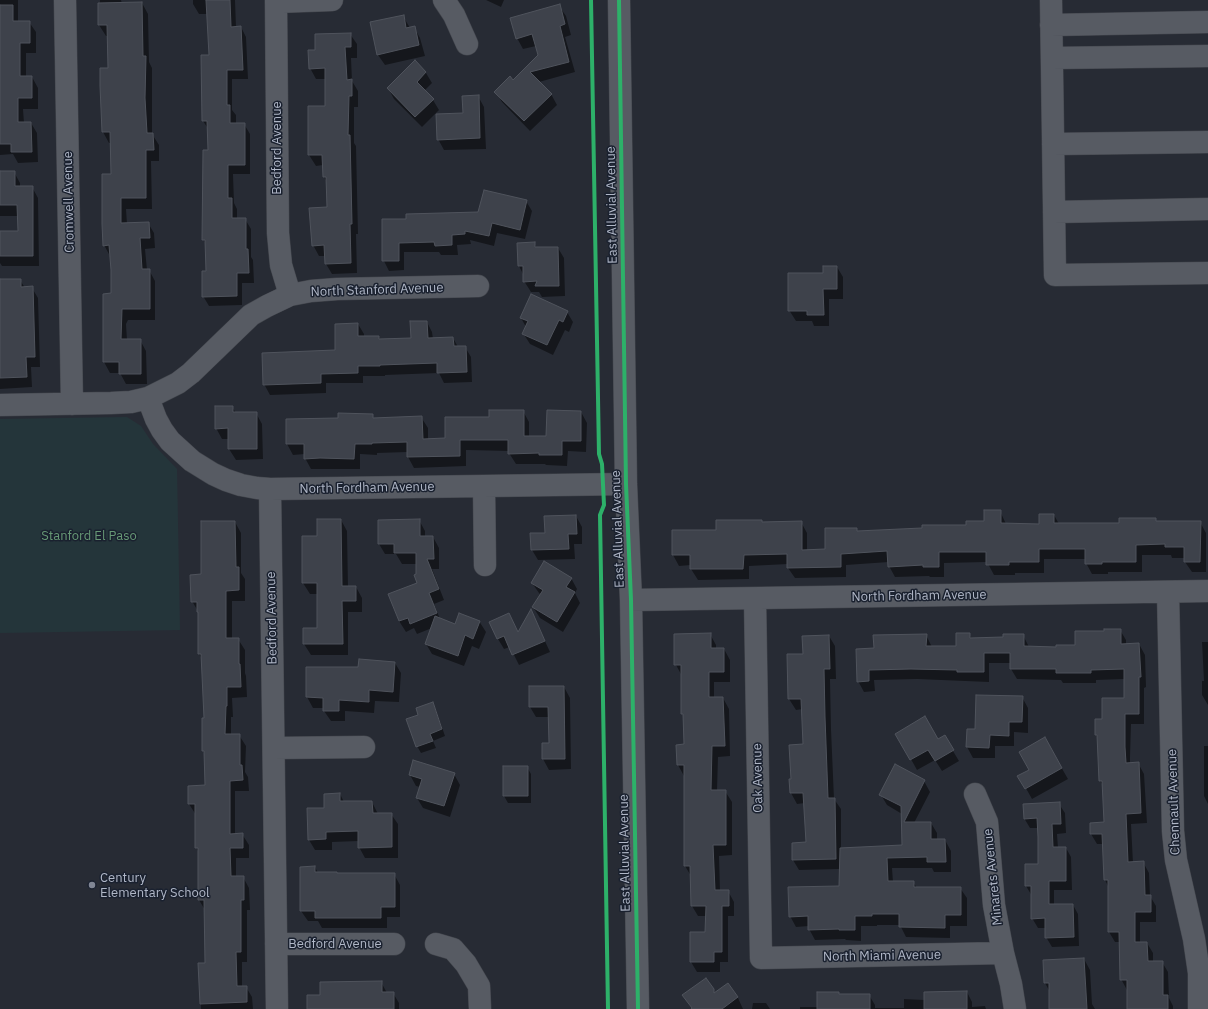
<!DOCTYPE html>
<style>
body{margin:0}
canvas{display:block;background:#272b34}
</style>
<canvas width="1208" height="1009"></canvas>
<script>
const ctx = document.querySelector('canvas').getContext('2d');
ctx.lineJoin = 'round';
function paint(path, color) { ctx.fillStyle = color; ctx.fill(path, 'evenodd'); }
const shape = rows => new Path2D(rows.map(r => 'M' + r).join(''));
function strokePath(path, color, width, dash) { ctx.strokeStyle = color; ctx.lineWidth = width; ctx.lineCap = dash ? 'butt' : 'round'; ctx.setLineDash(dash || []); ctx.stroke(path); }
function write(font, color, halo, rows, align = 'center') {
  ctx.font = font + ' "IBM Plex Sans",sans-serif'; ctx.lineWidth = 3; ctx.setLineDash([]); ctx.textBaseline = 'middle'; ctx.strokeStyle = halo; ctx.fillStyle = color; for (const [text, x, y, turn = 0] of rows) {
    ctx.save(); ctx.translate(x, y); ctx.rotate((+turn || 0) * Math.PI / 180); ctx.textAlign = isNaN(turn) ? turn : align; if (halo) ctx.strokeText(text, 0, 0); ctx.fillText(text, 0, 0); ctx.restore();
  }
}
const green = shape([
 [127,417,141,426,153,444,177,469,180,630,0,633,0,419]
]);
const shadow = shape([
 [0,0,18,0,18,22,29,22,36,32,36,53,26,53,26,77,32,77,38,88,38,109,23,109,24,123,31,123,37,133,38,162,18,163,13,154,0,155],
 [100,0,121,0,122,4,142,3,148,14,149,62,152,68,152,134,159,145,159,161,151,161,152,209,126,209,127,224,148,223,154,233,155,248,145,249,147,270,149,270,155,281,155,320,128,320,126,324,127,340,140,340,146,351,147,384,126,384,120,373,110,373,104,362,104,294,112,294,112,270,110,256,104,245,112,175,111,143,109,143,103,132,101,69,109,69,108,36,106,36,99,25],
 [193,0,235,0,236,27,241,27,246,37,248,79,232,79,232,110,236,115,236,124,244,124,250,134,250,174,233,174,234,203,237,209,237,219,245,219,251,229,251,257,253,260,254,283,242,283,242,305,209,306,203,296,207,272,206,244,203,239,209,151,209,130,203,121,210,56,208,14,199,14,193,4],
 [486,0,504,0,501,7],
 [559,6,566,16,571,35,565,37,575,72,539,82,551,94,557,105,530,131,502,102,496,92,513,81,539,56,536,46,523,49,517,38],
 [403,16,410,28,414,27,420,38,425,56,385,65,378,55],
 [350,34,357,44,357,58,351,58,352,81,358,91,358,107,354,107,354,143,356,146,358,234,356,234,357,273,332,274,326,264,325,256,319,256,313,245,328,208,327,182,324,177,323,165,316,166,309,155,326,107,326,79,316,79,310,68,316,51],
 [415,62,426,73,432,83,424,91,433,100,439,110,422,127,394,99,388,88],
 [478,96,484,107,486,149,444,150,438,139,464,114],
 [0,172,14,172,20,183,20,187,32,187,38,198,39,266,2,266,0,263,0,232,19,232,18,216,0,216],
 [526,201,532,211,525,239,497,233,494,246,470,240,471,244,457,245,458,255,441,255,439,252,404,252,404,270,389,271,384,261,407,220,479,213],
 [534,243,537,248,558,248,564,258,565,296,542,297,539,292,531,292,524,281,524,276,519,266],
 [837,267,843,277,843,299,829,299,829,326,814,326,812,321,796,321,789,310,824,274],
 [0,280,20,280,25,288,32,288,38,298,40,367,31,367,32,387,0,389],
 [567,312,573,322,569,332,565,330,553,355,530,344,523,333,526,327,521,318],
 [427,322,432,332,433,339,453,338,458,347,465,347,471,357,472,382,444,383,439,373,385,375,385,376,363,376,363,383,326,383,326,393,270,395,264,384,336,351,358,324,364,334,364,337,379,337,381,340,412,339],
 [232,407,236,413,256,413,262,424,263,459,236,460,229,449,229,439,222,439,216,428],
 [523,411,529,422,529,437,547,437,581,412,587,423,586,452,568,451,567,466,546,465,545,464,516,464,509,453,509,451,466,450,466,466,414,468,408,457,408,452,377,453,377,455,360,454,360,469,311,469,305,458,305,454,293,455,287,444,339,419,372,415,374,419,421,417,428,428,428,440,446,439,490,418],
 [1000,511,1006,524,1040,525,1054,515,1059,524,1120,524,1155,519,1157,522,1200,522,1206,533,1206,572,1192,572,1185,562,1185,558,1172,558,1171,555,1142,555,1142,572,1108,572,1108,574,1092,574,1086,563,1086,559,1044,559,1044,573,1015,573,1015,575,994,575,987,562,944,563,944,577,930,577,929,576,895,577,889,566,889,562,846,565,846,577,795,578,788,568,788,564,749,566,749,579,698,580,691,569,691,565,679,566,673,555,717,531,762,523,801,522,807,533,807,550,826,550,856,529,857,531,968,526,985,522],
 [576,516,582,527,582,544,574,544,575,559,538,560,532,550,546,534],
 [341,520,347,531,348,587,356,587,362,598,362,612,348,612,348,655,311,655,304,644,304,629,318,629,318,594,310,594,303,583,303,537,318,537],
 [419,520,425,531,425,537,433,537,439,548,439,569,432,569,444,600,434,604,440,619,455,625,479,621,486,632,479,649,472,646,464,666,432,654,426,644,432,628,417,634,414,628,406,632,399,621,389,595,418,584,417,564,402,564,396,554,385,554,379,544],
 [235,522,241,533,241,573,245,579,245,601,232,601,232,639,238,639,245,650,245,673,246,676,247,697,232,698,233,717,231,717,231,735,239,735,246,746,245,772,248,777,249,791,235,791,235,834,242,834,249,845,249,858,236,858,236,877,243,877,249,888,250,910,247,910,247,962,242,962,242,987,246,987,252,997,253,1009,201,1009,199,964,206,964,205,910,199,900,199,853,196,847,196,815,189,804,206,786,205,755,203,751,205,719,202,659,199,654,199,613,192,601,202,575],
 [571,578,577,589,575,593,580,603,563,632,540,618,533,607,541,595,539,593,532,583],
 [531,611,550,652,519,665,510,647,504,649,498,639,509,614,518,632],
 [1120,630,1126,640,1126,645,1139,644,1145,655,1146,687,1144,688,1144,724,1131,724,1130,758,1130,764,1138,763,1144,774,1147,823,1131,824,1133,863,1143,862,1149,873,1150,896,1156,906,1156,922,1140,922,1140,943,1147,943,1153,953,1153,962,1162,962,1168,972,1169,998,1173,1006,1173,1009,1128,1009,1128,990,1127,990,1121,979,1120,942,1115,942,1109,932,1109,888,1105,880,1103,844,1097,844,1091,834,1105,823,1104,787,1100,781,1098,739,1096,735,1103,720,1125,699,1125,679,1096,680,1096,683,1063,683,1061,680,1017,679,1011,669,1011,663,989,663,989,682,917,679,874,680,875,691,864,692,858,681,875,649,926,635,932,647,957,647,969,634,972,639,1004,638,1023,635,1029,647,1057,648,1076,646,1105,632],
 [710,634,716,645,716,649,724,649,730,660,730,682,714,682,714,698,723,698,729,709,730,756,718,757,717,791,725,791,732,802,732,855,719,856,720,891,728,891,734,902,734,916,728,916,728,962,720,962,720,972,697,972,691,962,706,933,707,916,698,916,692,906,691,876,685,866,684,776,678,765,677,746,685,745,684,716,682,714,682,676,676,665,675,635],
 [829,636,835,646,836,679,830,679,831,729,834,799,841,809,841,849,903,846,902,814,887,805,881,795,924,781,930,792,914,823,931,823,937,833,937,840,945,840,951,851,951,872,934,872,932,868,892,868,893,882,913,882,917,888,960,888,967,898,967,926,950,926,950,938,906,937,900,925,877,925,877,926,861,926,861,941,846,940,845,939,815,940,809,929,809,926,796,927,790,916,840,887,840,869,799,870,793,860,807,843,805,803,797,804,791,793,791,780,792,780,804,745,803,709,796,710,789,699,804,655],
 [1202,642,1208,642,1208,705,1202,695,1202,681,1204,681],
 [395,663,401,673,399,702,375,701,374,713,345,711,345,721,331,721,324,711,324,708,313,708,307,697,307,668,359,668],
 [564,687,570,698,571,769,549,770,543,759,543,744,550,744,550,717,536,717,530,707],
 [1022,697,1028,708,1028,733,1014,732,1014,746,995,746,995,758,973,758,967,747,976,730],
 [432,703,436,710,445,736,433,741,436,748,421,753,417,746,420,716],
 [897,734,938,740,944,736,959,761,942,771,935,760,917,770],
 [1045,739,1068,779,1032,799,1019,776,1030,770],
 [1204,746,1208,746,1208,804,1204,796],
 [527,767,531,774,531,803,508,803,504,796],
 [454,774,460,785,450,817,423,808,417,798,420,787,416,786,410,775],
 [340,794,344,802,372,802,378,814,391,814,398,824,398,858,365,858,359,847,359,841,332,842,332,850,315,850,309,840,325,809],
 [1059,804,1065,813,1066,833,1057,834,1058,848,1066,848,1071,857,1072,890,1054,890,1054,905,1073,905,1078,914,1079,946,1052,947,1046,937,1046,928,1038,928,1032,918,1032,896,1026,886,1039,865,1038,828,1030,828,1024,818],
 [315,867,318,873,338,874,394,874,400,885,400,917,387,917,387,928,322,928,318,921,308,921,301,911],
 [1084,959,1090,970,1092,1004,1095,1009,1050,1009,1050,992,1045,983,1044,961],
 [381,982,387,993,393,993,399,1003,399,1009,308,1009,321,996],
 [728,984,738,998,743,1009,692,1009,684,995,713,990,715,993],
 [967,992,972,1002,972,1007,985,1006,986,1009,800,1009,800,1007,818,1007,839,993,840,995,869,995,875,1005,875,1008,904,1008,904,999,925,1000],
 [753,1003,766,1003,770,1009,752,1009]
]);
const building = shape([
 [206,0,230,0,231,27,241,26,243,70,227,70,227,105,230,105,230,123,245,123,245,165,228,165,228,198,232,198,232,218,246,218,246,249,248,249,249,273,237,273,237,296,202,297,202,271,206,271,205,240,202,240,203,150,208,150,207,121,202,121,201,55,209,55,206,0],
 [142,2,143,56,146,56,145,98,147,133,153,133,154,150,146,150,146,198,121,198,121,223,149,222,150,238,140,238,142,269,150,269,150,309,122,309,121,339,141,339,141,374,119,374,119,362,103,362,103,294,111,293,111,270,109,245,103,246,102,224,102,174,111,174,110,132,102,132,100,86,100,68,108,68,107,25,98,25,98,3,142,2],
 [560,4,565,24,560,26,569,62,530,72,552,94,524,121,494,92,510,76,513,80,538,55,532,34,516,39,510,18,560,4],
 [0,5,13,5,13,21,30,21,30,43,20,43,20,76,32,76,32,98,18,98,18,122,31,122,32,152,11,152,11,144,0,144,0,5],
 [404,15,406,28,415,26,419,45,377,55,370,22,404,15],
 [351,33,351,47,345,47,347,80,352,79,352,96,349,96,348,135,350,135,352,224,350,224,351,263,325,264,324,245,312,246,309,208,327,207,326,177,323,177,322,155,308,155,308,106,325,106,325,68,309,69,308,50,315,50,315,34,351,33],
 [415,60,426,72,417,82,434,99,415,117,387,88,415,60],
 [479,95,480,138,437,140,436,114,463,113,462,96,479,95],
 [0,171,15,171,15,186,33,186,33,256,0,256,0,231,18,231,17,205,0,205,0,171],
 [484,190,527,200,520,230,492,223,489,236,465,231,465,234,452,235,452,245,435,246,434,242,399,243,399,261,382,261,382,219,406,219,406,214,478,212,484,190],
 [535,242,535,247,558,247,559,286,535,286,537,281,523,282,523,266,518,266,517,243,535,242],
 [823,266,837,266,837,289,823,289,824,315,807,315,807,311,788,311,788,273,823,273,823,266],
 [0,279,21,279,21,287,33,286,35,357,26,357,27,377,0,378,0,279],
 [531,294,568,311,563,322,559,320,547,345,522,334,528,321,520,318,531,294],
 [410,321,427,321,428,338,453,337,454,346,466,346,467,372,437,373,437,363,380,365,380,366,358,366,358,373,321,374,321,383,263,385,262,353,335,350,335,324,358,323,358,336,379,336,379,339,411,338,410,321],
 [215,406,233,406,233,412,257,412,257,449,228,449,228,428,215,429,215,406],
 [489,410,524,410,524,436,546,436,547,410,581,411,581,441,562,441,562,455,539,455,539,453,508,454,508,440,460,440,460,456,407,457,407,442,372,443,372,444,355,444,354,459,320,458,304,459,304,444,286,444,286,419,338,418,338,413,373,414,373,418,422,416,423,439,445,438,445,417,489,417,489,410],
 [984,510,1001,510,1001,523,1039,524,1039,514,1054,514,1054,523,1119,523,1119,518,1156,518,1156,521,1201,521,1200,562,1184,562,1184,547,1165,547,1165,544,1136,545,1136,562,1102,562,1102,564,1085,564,1085,549,1039,549,1039,562,1009,562,1009,565,986,565,986,552,939,552,939,567,923,567,923,565,888,567,887,551,841,554,841,567,787,568,787,554,744,555,743,569,690,569,690,555,672,555,672,530,716,530,716,520,762,520,762,522,802,521,802,550,825,549,825,528,857,528,857,531,922,528,922,525,966,525,966,521,984,521,984,510],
 [576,515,577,534,568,534,569,549,531,550,530,533,545,533,544,516,576,515],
 [317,519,341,519,342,586,356,586,356,601,342,601,343,644,303,644,303,628,317,628,317,583,302,583,302,536,317,536,317,519],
 [420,519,420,536,433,536,434,559,427,559,439,589,429,593,437,613,410,624,408,618,399,621,388,594,417,583,414,575,416,574,416,553,394,553,394,544,378,544,378,520,420,519],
 [201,521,235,521,236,567,239,567,239,590,226,591,226,638,239,638,239,664,240,664,241,687,227,687,227,706,226,706,225,734,240,734,240,765,242,765,243,780,230,781,230,834,243,833,243,848,230,848,231,876,244,876,244,900,241,900,241,952,236,952,237,986,247,986,247,1002,200,1004,198,963,205,963,204,900,198,900,198,848,195,848,195,804,188,804,188,786,205,785,204,751,202,751,202,718,204,718,201,654,198,654,198,612,197,612,197,602,191,602,190,575,201,574,201,521],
 [544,561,572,578,566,587,575,592,557,622,532,607,543,590,531,583,544,561],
 [531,609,545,641,512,655,504,636,497,639,489,622,509,613,518,632,531,609],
 [459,613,480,621,473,639,465,635,458,656,425,644,435,616,455,624,459,613],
 [1104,629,1121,629,1121,644,1139,643,1141,677,1139,677,1139,714,1125,714,1125,747,1126,763,1139,762,1141,813,1126,814,1128,862,1144,861,1145,895,1151,895,1151,912,1135,912,1135,942,1147,942,1148,961,1163,961,1163,995,1168,995,1168,1009,1127,1009,1127,980,1120,980,1119,932,1108,932,1108,880,1104,880,1102,834,1090,834,1090,823,1104,822,1102,781,1099,781,1097,735,1095,735,1095,719,1102,719,1102,698,1124,698,1124,669,1091,670,1091,673,1056,673,1056,669,1010,669,1010,653,984,653,984,672,957,672,957,670,911,669,869,670,869,681,857,682,856,649,874,648,873,635,927,634,926,646,956,646,956,633,970,633,970,638,1003,637,1003,634,1024,634,1024,646,1056,647,1056,645,1075,645,1075,631,1104,631,1104,629],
 [711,633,711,648,724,648,724,672,709,672,709,697,723,697,725,746,712,746,711,790,726,790,726,845,713,845,715,890,729,890,729,906,722,906,722,952,714,952,714,962,690,962,690,932,705,932,706,906,691,906,690,866,684,866,684,765,677,765,676,745,684,744,683,714,681,714,681,665,674,665,674,634,711,633],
 [829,635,830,669,824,669,825,717,828,798,835,798,836,859,792,860,792,843,806,842,803,793,790,793,789,779,791,779,789,745,803,744,801,699,788,699,787,654,803,654,802,636,829,635],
 [359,659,395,662,393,692,369,690,369,702,339,700,339,711,323,711,323,698,306,697,306,667,358,667,359,659],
 [529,686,564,686,565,759,542,759,542,743,549,743,548,707,529,707,529,686],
 [976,695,1023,696,1022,722,1009,722,1009,736,990,735,989,748,966,747,967,729,975,729,976,695],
 [433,702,442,729,430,734,433,741,416,747,406,719,418,715,416,708,433,702],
 [925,716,938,739,945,735,954,750,935,761,928,750,910,760,895,734,925,716],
 [1045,737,1062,768,1025,789,1017,776,1029,770,1019,752,1045,737],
 [413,760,455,773,444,806,416,798,422,779,409,775,413,760],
 [895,764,925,780,904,822,931,822,931,839,945,839,946,862,927,862,927,857,887,858,888,881,914,881,914,887,961,887,961,915,945,915,945,928,899,927,899,914,872,914,872,916,855,916,855,930,839,930,839,929,808,930,808,916,789,917,788,887,839,886,840,848,902,845,901,806,879,795,895,764],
 [503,766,528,766,528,796,503,796,503,766],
 [340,793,340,801,372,801,373,813,392,813,392,847,358,848,358,831,326,832,326,839,308,840,307,808,324,808,324,794,340,793],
 [1060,802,1061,824,1052,824,1053,847,1066,847,1066,881,1049,881,1049,904,1073,904,1074,937,1045,938,1045,918,1031,919,1031,886,1025,886,1025,864,1038,864,1038,837,1037,818,1024,819,1023,804,1060,802],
 [315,866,315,872,337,872,337,873,395,873,395,907,381,907,381,918,315,918,315,911,300,911,300,867,315,866],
 [1084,958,1087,1009,1049,1009,1049,983,1044,983,1043,960,1084,958],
 [706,978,714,989,714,993,728,983,738,997,722,1009,691,1009,692,1008,682,995,706,978],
 [382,981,382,992,394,992,394,1009,307,1009,307,995,320,995,320,982,382,981],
 [967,991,967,1009,924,1009,924,992,967,991],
 [817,992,839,992,839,994,870,994,870,1009,817,1009,817,992]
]);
const minor = shape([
 [65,0,72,404],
 [276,0,278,233,281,265,290,295],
 [444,0,454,15,467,44],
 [619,0,626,484,631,600,638,1009],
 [1051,0,1055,275,1208,273],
 [276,2,332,0],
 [1051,25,1208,22],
 [1052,58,1208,56],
 [1053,144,1208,142],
 [1054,212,1208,209],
 [148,398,156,419,162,430,170,441,192,461,213,474,226,480,241,485,257,488,270,489,626,484],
 [0,405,111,403,131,402,148,398,178,383,191,373,251,315,267,306,290,295,311,291,337,289,478,286],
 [484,486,485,565],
 [270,489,277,1009],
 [1168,592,1173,831,1176,860,1194,939,1199,973,1199,1009],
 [755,599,761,958,1003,953],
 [631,600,1208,591],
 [274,748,364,747],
 [975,794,987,822,994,905,1003,953,1011,984,1015,1009],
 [276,944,394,944],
 [436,944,453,949,466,964,479,986,480,1009]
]);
const cycleway = shape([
 [591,0,599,454,602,464,604,505,600,515,608,1009],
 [619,0,626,484,631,600,638,1009]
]);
const markers = [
 [92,885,4,"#808694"]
];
const streetNames = [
 ["Bedford Avenue",277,148,-90],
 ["Cromwell Avenue",69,202,-91],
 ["East Alluvial Avenue",612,205,-91],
 ["North Stanford Avenue",377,290,-2],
 ["North Fordham Avenue",367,488,-1],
 ["East Alluvial Avenue",618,529,-92],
 ["North Fordham Avenue",919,596,-1],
 ["Bedford Avenue",272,618,-91],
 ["Oak Avenue",758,778,-91],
 ["Chennault Avenue",1174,802,-92],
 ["East Alluvial Avenue",625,853,-91],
 ["Minarets Avenue",993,877,-96],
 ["Bedford Avenue",335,944],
 ["North Miami Avenue",882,956,-1]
];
const parkNames = [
 ["Stanford El Paso",89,536]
];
const poiNames = [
 ["Century",100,878],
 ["Elementary School",100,893]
];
paint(green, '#24353a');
paint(shadow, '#0007');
paint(building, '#3e424b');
strokePath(building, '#4f535c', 1);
strokePath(minor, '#43464d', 23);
strokePath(minor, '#575b63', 22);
strokePath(cycleway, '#2db169', 4);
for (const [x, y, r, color] of markers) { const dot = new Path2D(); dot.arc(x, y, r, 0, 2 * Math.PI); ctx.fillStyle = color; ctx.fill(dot); strokePath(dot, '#1a212f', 1.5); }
write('13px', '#b0b7c7', '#1a212f', streetNames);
write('13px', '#669875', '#1a212f', parkNames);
write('13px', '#b0b7c7', '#1a212f', poiNames, 'left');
</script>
